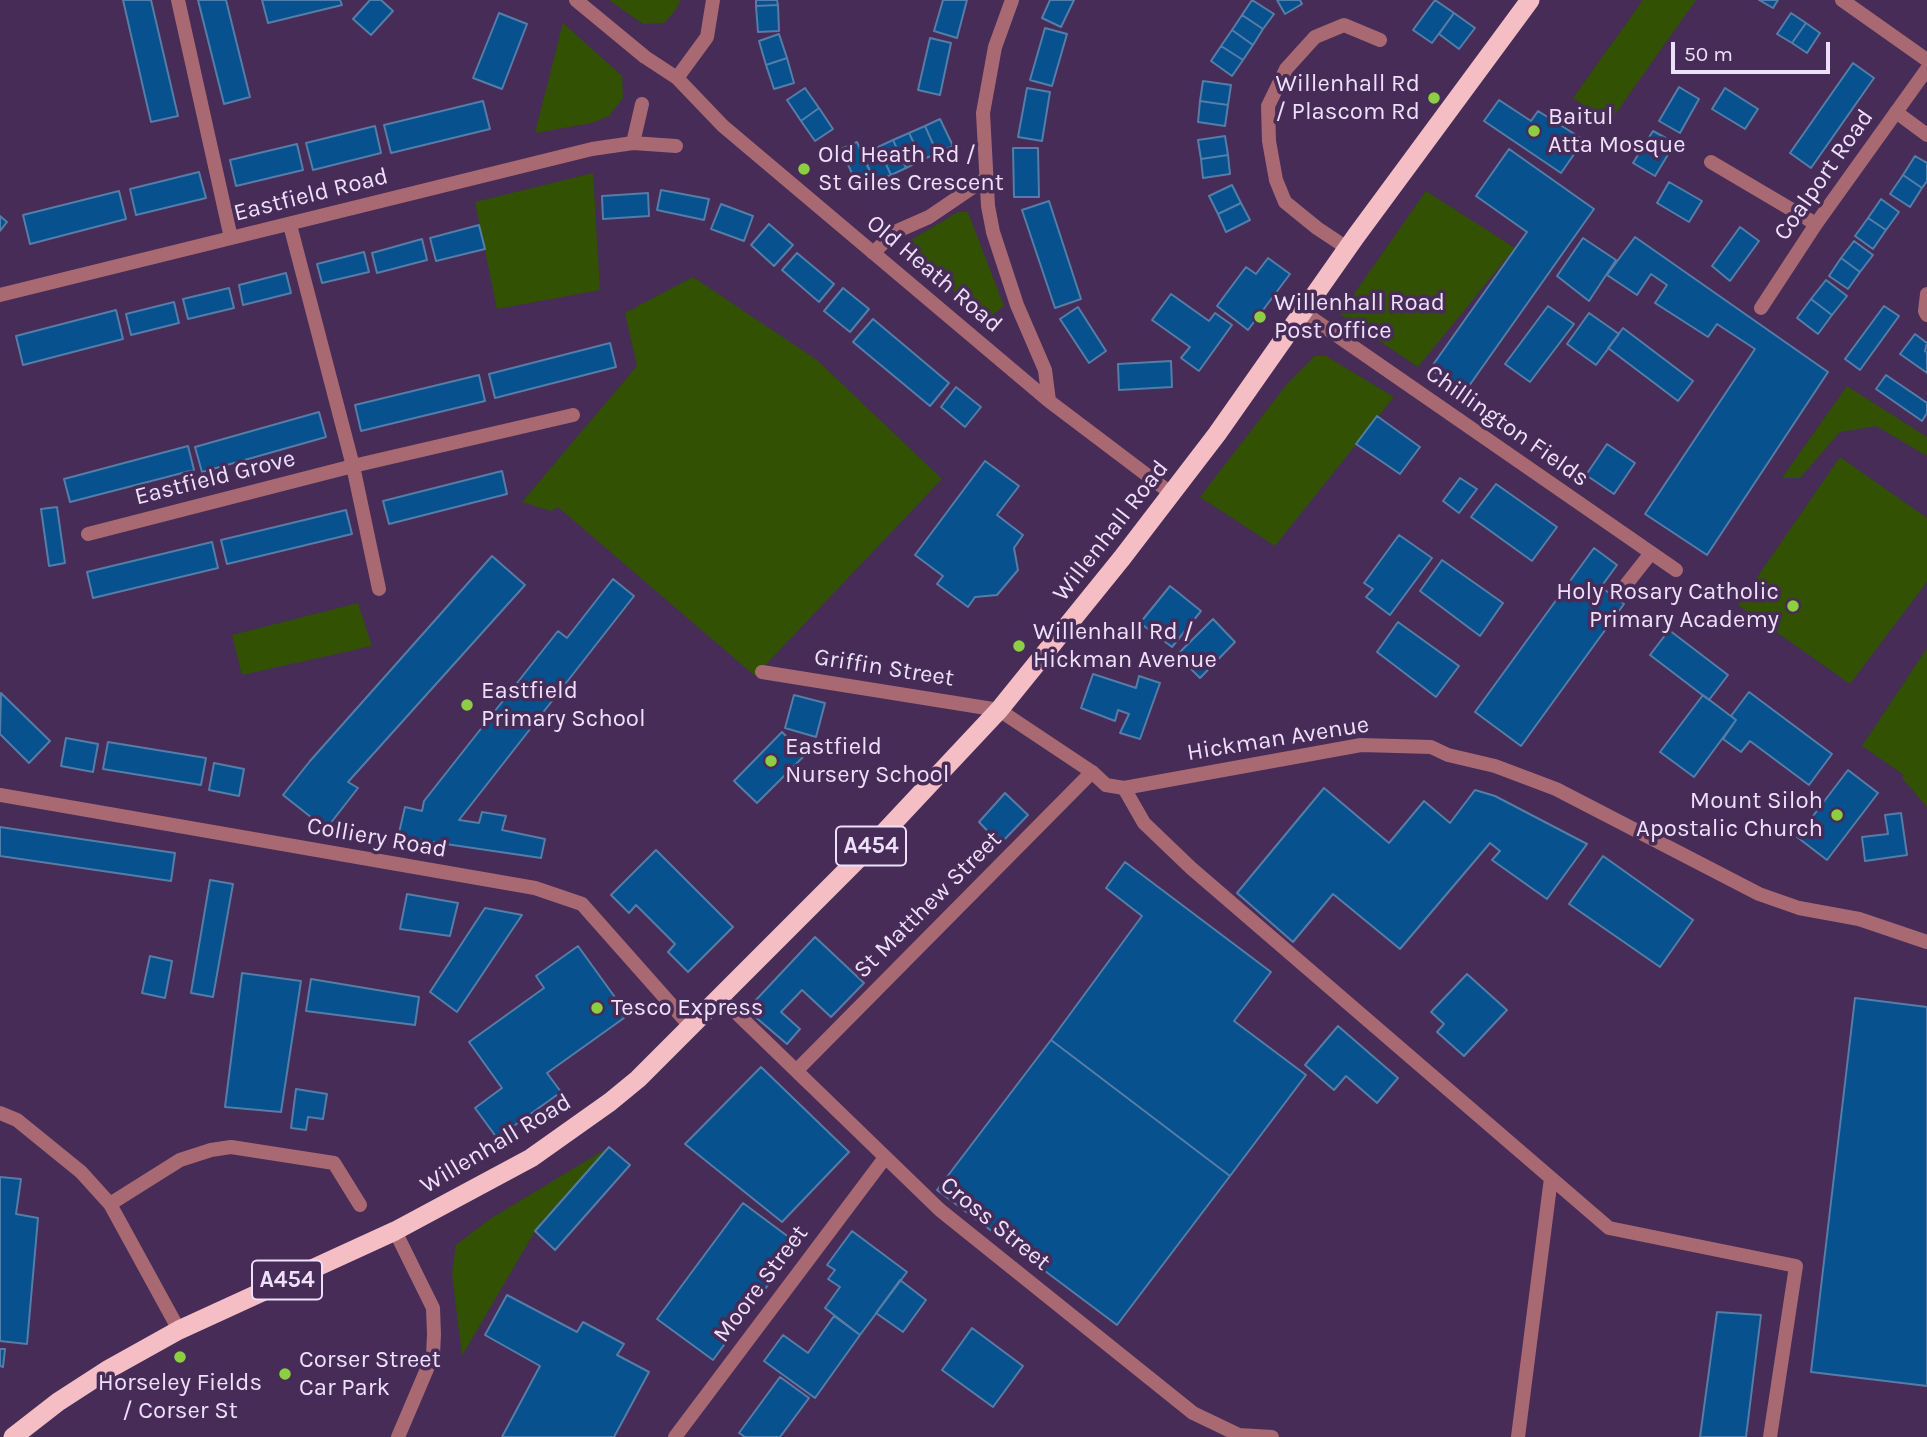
<!DOCTYPE html>
<style>
body{margin:0}
#map{position:relative;width:1927px;height:1437px;overflow:hidden;background:#462c57;font-family:Karla,sans-serif}
canvas{display:block}
.scale{position:absolute;left:1671px;top:42px;width:159px;height:32px;box-sizing:border-box;border:4px solid #eedffa;border-top:0;padding-left:9px;font-size:21px;line-height:24px;white-space:nowrap;color:#eedffa;-webkit-text-stroke:5px #462c57;paint-order:stroke}
</style>
<div id="map">
<canvas width="1927" height="1437"></canvas>
<div class="scale">50 m</div>
</div>
<script>
const ctx = document.querySelector('canvas').getContext('2d');
ctx.lineJoin = 'round';
function paint(path, color) { ctx.fillStyle = color; ctx.fill(path, 'evenodd'); }
const shape = rows => new Path2D(rows.map(r => 'M' + r).join(''));
function strokePath(path, color, width, dash) { ctx.strokeStyle = color; ctx.lineWidth = width; ctx.lineCap = dash ? 'butt' : 'round'; ctx.setLineDash(dash || []); ctx.stroke(path); }
function write(font, color, halo, rows, align = 'center') {
  ctx.font = font + ' Karla,sans-serif'; ctx.lineWidth = 7; ctx.setLineDash([]); ctx.textBaseline = 'middle'; ctx.strokeStyle = halo; ctx.fillStyle = color; for (const [text, x, y, turn = 0] of rows) {
    ctx.save(); ctx.translate(x, y); ctx.rotate((+turn || 0) * Math.PI / 180); ctx.textAlign = isNaN(turn) ? turn : align; if (halo) ctx.strokeText(text, 0, 0); ctx.fillText(text, 0, 0); ctx.restore();
  }
}
const green = shape([
 [609,0,681,0,675,11,664,23,643,24],
 [1643,0,1696,0,1609,123,1573,98],
 [563,23,622,76,623,98,609,116,592,123,535,133],
 [593,173,600,290,497,309,475,202],
 [1426,191,1515,248,1418,367,1340,314],
 [958,212,968,212,1004,306,986,320,910,253,906,243],
 [693,277,817,360,942,479,755,676,558,507,551,511,522,502,637,366,625,313],
 [1315,356,1326,356,1394,397,1275,546,1200,497,1287,384],
 [1847,386,1927,437,1927,456,1876,426,1840,432,1800,478,1782,478],
 [1840,457,1927,518,1927,582,1850,684,1738,605],
 [358,603,372,646,242,675,232,635],
 [1927,648,1927,807,1902,778,1904,775,1862,746],
 [609,1147,535,1231,462,1356,452,1273,456,1245,490,1219]
]);
const building = shape([
 [123,0,151,0,178,116,151,122,123,0],
 [198,0,226,0,250,97,224,104,198,0],
 [262,0,340,0,342,5,268,23,262,0],
 [370,0,381,0,393,11,371,35,353,19,370,0],
 [756,0,777,0,778,5,756,6,756,0],
 [943,0,967,0,957,38,934,31,943,0],
 [1050,0,1074,0,1061,27,1042,18,1050,0],
 [1252,0,1274,14,1263,29,1242,15,1252,0],
 [1277,0,1300,0,1302,4,1285,14,1277,0],
 [1435,0,1454,13,1432,43,1413,30,1435,0],
 [1759,0,1778,0,1773,8,1759,0],
 [778,5,779,31,758,32,756,6,778,5],
 [499,13,527,24,502,89,473,78,499,13],
 [1454,13,1475,28,1459,49,1439,34,1454,13],
 [1791,13,1806,23,1792,43,1777,34,1791,13],
 [1242,15,1263,29,1253,45,1232,30,1242,15],
 [1806,23,1820,33,1807,53,1792,43,1806,23],
 [1045,28,1067,34,1052,86,1030,80,1045,28],
 [1232,30,1253,45,1243,60,1221,46,1232,30],
 [779,34,787,58,766,65,759,41,779,34],
 [930,38,951,43,940,95,918,90,930,38],
 [1221,46,1243,60,1232,76,1211,61,1221,46],
 [787,58,794,83,774,89,766,65,787,58],
 [1853,63,1874,78,1811,168,1790,153,1853,63],
 [1203,81,1231,85,1228,105,1200,101,1203,81],
 [1679,87,1699,99,1680,133,1659,121,1679,87],
 [805,88,819,108,801,121,787,100,805,88],
 [1027,88,1050,92,1042,141,1018,137,1027,88],
 [1725,88,1758,109,1745,129,1712,109,1725,88],
 [1499,100,1531,121,1538,111,1584,140,1561,173,1484,121,1499,100],
 [483,101,490,129,391,153,384,125,483,101],
 [1200,101,1228,105,1225,126,1198,122,1200,101],
 [819,108,833,129,815,141,801,121,819,108],
 [940,119,953,146,937,153,925,126,940,119],
 [375,126,381,153,313,170,306,143,375,126],
 [925,126,937,153,922,160,909,133,925,126],
 [1653,131,1675,143,1655,176,1633,163,1653,131],
 [909,133,922,160,906,168,893,140,909,133],
 [1225,136,1228,155,1201,159,1198,140,1225,136],
 [893,140,906,168,891,175,878,147,893,140],
 [857,142,875,182,859,189,841,149,857,142],
 [297,144,303,170,236,186,230,160,297,144],
 [878,147,891,175,875,182,862,155,878,147],
 [1013,148,1038,148,1039,197,1014,197,1013,148],
 [1509,149,1594,209,1464,393,1430,369,1527,232,1476,196,1509,149],
 [1228,155,1230,174,1203,178,1201,159,1228,155],
 [1915,156,1927,163,1927,181,1922,188,1903,175,1915,156],
 [199,172,206,198,136,215,130,189,199,172],
 [1903,175,1922,188,1910,207,1890,194,1903,175],
 [1669,182,1702,201,1689,222,1657,203,1669,182],
 [1232,185,1241,203,1218,214,1209,196,1232,185],
 [661,190,709,199,704,220,657,210,661,190],
 [119,191,126,219,30,244,23,215,119,191],
 [648,193,649,216,603,219,602,196,648,193],
 [1881,199,1899,212,1886,230,1868,218,1881,199],
 [1049,201,1081,299,1055,308,1022,210,1049,201],
 [1241,203,1250,220,1226,232,1218,214,1241,203],
 [721,204,753,216,744,241,711,229,721,204],
 [0,216,7,222,0,231,0,216],
 [1868,218,1886,230,1873,249,1855,236,1868,218],
 [769,224,793,245,774,266,751,245,769,224],
 [479,225,485,249,436,261,430,238,479,225],
 [1740,227,1759,241,1730,281,1712,266,1740,227],
 [1635,237,1828,372,1707,555,1645,514,1755,349,1717,324,1708,337,1655,303,1667,285,1651,274,1637,295,1607,275,1635,237],
 [1583,238,1616,260,1589,301,1557,276,1583,238],
 [422,239,427,260,377,273,372,253,422,239],
 [1854,241,1873,255,1860,272,1841,258,1854,241],
 [364,252,369,272,322,283,317,264,364,252],
 [797,253,834,284,819,302,782,270,797,253],
 [1268,258,1290,274,1248,330,1217,306,1246,267,1256,274,1268,258],
 [1841,258,1860,272,1848,289,1829,276,1841,258],
 [286,273,291,293,243,305,239,285,286,273],
 [1826,280,1847,296,1832,315,1811,299,1826,280],
 [229,288,234,308,188,319,183,299,229,288],
 [843,288,869,309,850,332,824,311,843,288],
 [1171,294,1209,321,1215,313,1232,325,1199,371,1181,358,1190,347,1152,320,1171,294],
 [1811,299,1832,315,1818,334,1797,318,1811,299],
 [174,302,179,323,131,335,126,314,174,302],
 [1548,306,1574,324,1530,382,1505,364,1548,306],
 [1884,306,1899,316,1860,370,1845,359,1884,306],
 [1078,307,1106,351,1089,363,1060,319,1078,307],
 [116,310,123,339,23,365,16,336,116,310],
 [1589,313,1619,334,1596,365,1567,344,1589,313],
 [873,319,949,383,930,406,853,342,873,319],
 [1623,328,1693,381,1678,401,1608,348,1623,328],
 [1915,334,1927,343,1925,351,1927,352,1927,373,1900,354,1915,334],
 [610,343,616,367,495,398,489,374,610,343],
 [1171,361,1172,387,1119,390,1118,364,1171,361],
 [479,375,485,401,361,431,355,405,479,375],
 [1886,375,1927,403,1927,413,1922,421,1876,389,1886,375],
 [956,387,981,407,965,427,941,407,956,387],
 [319,412,326,437,202,472,195,447,319,412],
 [1377,416,1420,447,1400,474,1356,444,1377,416],
 [1607,444,1635,463,1614,494,1586,475,1607,444],
 [188,446,194,470,70,502,64,479,188,446],
 [985,461,1019,486,997,515,1023,535,1014,548,1018,570,997,595,975,597,968,607,937,584,943,576,915,555,985,461],
 [502,471,507,494,389,524,383,501,502,471],
 [1460,478,1477,489,1459,513,1443,501,1460,478],
 [1496,484,1557,527,1532,561,1471,517,1496,484],
 [57,507,65,563,49,566,41,509,57,507],
 [346,510,352,534,227,564,221,540,346,510],
 [1399,535,1432,558,1390,615,1366,597,1373,589,1364,583,1399,535],
 [212,542,218,568,93,598,87,572,212,542],
 [1594,548,1617,565,1601,587,1624,604,1521,746,1475,712,1594,548],
 [492,556,525,585,348,782,358,788,326,829,283,795,310,761,492,556],
 [1442,560,1503,603,1480,636,1420,591,1442,560],
 [613,579,634,596,459,820,479,823,482,812,506,816,502,830,545,839,541,858,398,837,405,807,422,811,424,801,558,631,567,638,613,579],
 [1170,586,1201,611,1172,647,1140,623,1170,586],
 [1213,619,1235,642,1200,678,1177,655,1213,619],
 [1398,622,1459,666,1436,697,1377,652,1398,622],
 [1669,630,1728,675,1709,700,1650,655,1669,630],
 [1093,674,1136,688,1139,676,1160,683,1140,739,1120,733,1129,714,1118,710,1115,721,1081,708,1093,674],
 [1749,692,1832,754,1809,785,1750,741,1741,752,1723,739,1736,720,1731,716,1749,692],
 [1,693,50,741,29,763,0,734,1,693],
 [794,695,825,703,816,737,785,728,794,695],
 [1703,695,1736,720,1694,777,1660,752,1703,695],
 [782,732,805,755,757,803,734,781,782,732],
 [66,738,98,744,93,772,61,766,66,738],
 [108,742,206,758,201,785,103,769,108,742],
 [214,763,244,769,239,796,209,790,214,763],
 [1848,770,1878,793,1827,860,1797,837,1848,770],
 [1324,788,1389,843,1424,801,1450,823,1475,790,1495,796,1587,844,1547,899,1492,860,1500,851,1490,843,1400,949,1333,894,1293,942,1237,893,1324,788],
 [1005,793,1028,815,1000,844,979,822,1005,793],
 [1901,813,1907,855,1865,861,1862,837,1888,834,1885,815,1901,813],
 [0,827,175,853,171,881,0,856,0,827],
 [656,850,733,927,688,972,668,952,675,944,636,905,629,913,611,895,656,850],
 [1603,856,1693,920,1660,967,1569,904,1603,856],
 [1125,862,1271,972,1234,1021,1306,1075,1230,1176,1051,1040,1142,916,1106,888,1125,862],
 [210,880,233,884,213,997,191,993,210,880],
 [407,894,458,903,450,936,400,929,407,894],
 [485,908,522,915,457,1012,430,992,485,908],
 [815,937,864,983,831,1017,802,990,781,1012,800,1029,787,1044,753,1015,754,1002,815,937],
 [578,946,622,1007,618,1010,624,1018,547,1073,561,1092,497,1138,475,1108,502,1088,469,1042,544,988,536,976,578,946],
 [150,956,172,961,165,998,142,993,150,956],
 [242,973,301,981,281,1112,225,1107,242,973],
 [1467,974,1507,1010,1464,1056,1437,1032,1444,1024,1431,1012,1467,974],
 [311,979,419,997,415,1025,306,1011,311,979],
 [1855,998,1927,1007,1927,1386,1811,1372,1855,998],
 [1338,1026,1398,1078,1377,1103,1346,1076,1334,1090,1305,1065,1338,1026],
 [1051,1040,1230,1176,1117,1325,937,1190,1051,1040],
 [761,1067,849,1152,782,1222,685,1144,761,1067],
 [296,1089,327,1094,323,1119,308,1117,306,1130,291,1128,296,1089],
 [609,1147,630,1165,555,1250,535,1231,609,1147],
 [0,1177,21,1179,16,1214,38,1218,27,1344,0,1341,0,1177],
 [743,1203,798,1244,713,1360,657,1319,743,1203],
 [852,1231,907,1272,860,1335,825,1308,840,1287,828,1279,835,1270,827,1265,852,1231],
 [900,1280,926,1300,903,1332,876,1313,900,1280],
 [507,1295,577,1332,583,1322,624,1344,617,1355,649,1372,614,1437,502,1437,540,1366,485,1335,507,1295],
 [1717,1312,1761,1315,1746,1437,1700,1437,1717,1312],
 [834,1316,860,1335,815,1398,764,1361,783,1335,808,1353,834,1316],
 [972,1328,1023,1366,993,1407,942,1370,972,1328],
 [0,1349,5,1349,3,1367,0,1366,0,1349],
 [780,1377,809,1398,780,1437,745,1437,739,1433,780,1377]
]);
const minor = shape([
 [178,0,231,238],
 [576,0,645,57,677,78,723,126,1049,401,1172,494],
 [1012,0,995,47,983,113,988,206,993,232,1017,305,1045,370,1049,401],
 [1842,0,1927,60],
 [677,78,707,37,713,0],
 [1896,112,1927,135],
 [633,143,642,104],
 [1711,162,1816,224],
 [290,225,353,466,379,589],
 [1347,248,1317,228,1285,202,1276,180,1269,141,1268,106,1286,69,1315,37,1344,25,1380,40],
 [873,253,895,232,929,217,985,179],
 [1927,294,1925,311,1927,315],
 [0,295,592,149,633,143,676,146],
 [1761,308,1816,224,1927,69],
 [1303,312,1676,570],
 [88,534,353,466,573,415],
 [1625,586,1651,553],
 [762,672,999,710],
 [1124,788,1144,823,1191,868,1609,1228,1796,1266,1770,1437],
 [0,795,535,888,582,904,691,1027],
 [721,998,940,1210,1193,1413,1239,1435,1272,1437],
 [797,1070,1092,772],
 [0,1113,17,1120,81,1172,110,1204,179,1330],
 [110,1204,180,1160,211,1150,231,1147,334,1163,360,1205],
 [395,1231,433,1308,434,1334,433,1355,398,1437],
 [675,1437,884,1159],
 [1518,1437,1551,1178]
]);
const tertiary = shape([
 [999,710,1092,772,1106,785,1124,788,1361,745,1431,747,1448,755,1495,766,1556,789,1759,894,1799,908,1859,919,1927,942]
]);
const trunk = shape([
 [13,1437,58,1402,109,1369,179,1330,395,1231,531,1158,610,1102,638,1079,878,839,999,710,1122,558,1217,434,1356,236,1530,0]
]);
const markers = [
 [1434,98,7,"#8ece43"],
 [1534,131,7,"#8ece43"],
 [804,169,7,"#8ece43"],
 [1260,317,7,"#8ece43"],
 [1793,606,7,"#8ece43"],
 [1019,646,7,"#8ece43"],
 [467,705,7,"#8ece43"],
 [771,761,7,"#8ece43"],
 [1837,815,7,"#8ece43"],
 [597,1008,7,"#8ece43"],
 [180,1357,7,"#8ece43"],
 [285,1374,7,"#8ece43"]
];
const shields = [
 [871,846,70],
 [287,1280,70]
];
const shieldNames = [
 ["A454",871,846],
 ["A454",287,1280]
];
const poiNames = [
 ["Willenhall Rd",1420,84,"right"],
 ["/ Plascom Rd",1420,112,"right"],
 ["Baitul",1548,117],
 ["Atta Mosque",1548,145],
 ["Old Heath Rd /",818,155],
 ["St Giles Crescent",818,183],
 ["Willenhall Road",1274,303],
 ["Post Office",1274,331],
 ["Holy Rosary Catholic",1779,592,"right"],
 ["Primary Academy",1779,620,"right"],
 ["Willenhall Rd /",1033,632],
 ["Hickman Avenue",1033,660],
 ["Eastfield",481,691],
 ["Primary School",481,719],
 ["Eastfield",785,747],
 ["Nursery School",785,775],
 ["Mount Siloh",1823,801,"right"],
 ["Apostalic Church",1823,829,"right"],
 ["Tesco Express",611,1008],
 ["Corser Street",299,1360],
 ["Car Park",299,1388],
 ["Horseley Fields",180,1383,"center"],
 ["/ Corser St",180,1411,"center"]
];
const streetNames = [
 ["Coalport Road",1824,175,-55],
 ["Eastfield Road",311,195,-14],
 ["Old Heath Road",934,274,40],
 ["Chillington Fields",1507,426,35],
 ["Eastfield Grove",215,478,-14],
 ["Willenhall Road",1111,531,-52],
 ["Griffin Street",884,668,9],
 ["Hickman Avenue",1278,739,-9],
 ["Colliery Road",377,838,10],
 ["St Matthew Street",928,905,-45],
 ["Willenhall Road",496,1144,-31],
 ["Cross Street",995,1224,39],
 ["Moore Street",761,1284,-53]
];
paint(green, '#325103');
paint(building, '#06518e');
strokePath(building, '#557da7', 2);
strokePath(minor, '#a86972', 14);
strokePath(tertiary, '#a86972', 14);
strokePath(trunk, '#f4bec4', 19);
for (const [x, y, r, color] of markers) { const dot = new Path2D(); dot.arc(x, y, r, 0, 2 * Math.PI); ctx.fillStyle = color; ctx.fill(dot); strokePath(dot, '#462c57', 2.5); }
for (const [x, y, w] of shields) { const box = new Path2D(); box.roundRect(x - w / 2, y - 19.5, w, 39, 5); ctx.fillStyle = '#462c57'; ctx.fill(box); strokePath(box, '#eedffa', 2); }
write('bold 23px', '#eedffa', null, shieldNames);
write('24px', '#eedffa', '#462c57', poiNames, 'left');
write('24px', '#eedffa', '#462c57', streetNames);
</script>
